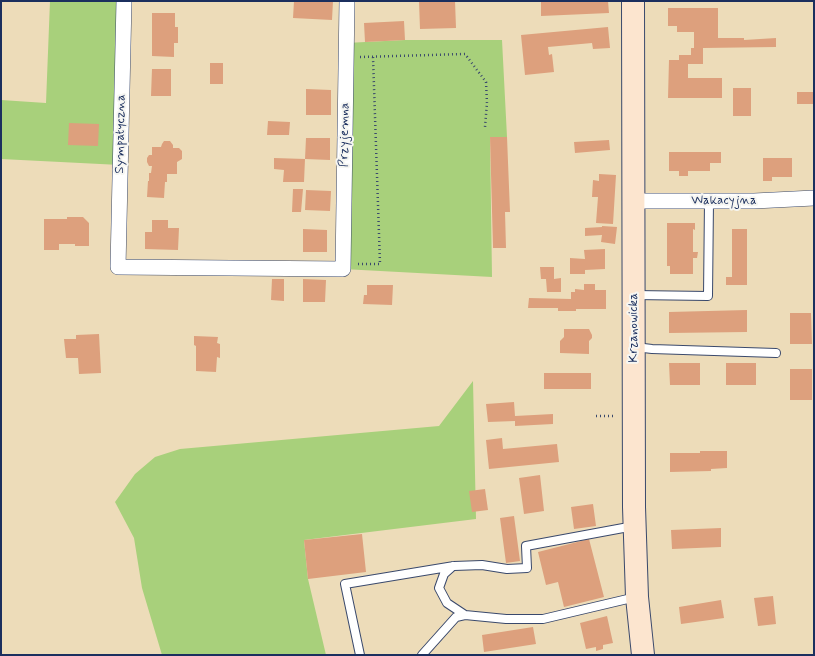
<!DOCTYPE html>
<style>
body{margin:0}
#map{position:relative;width:815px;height:656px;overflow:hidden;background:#eddcb9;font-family:Mynerve,sans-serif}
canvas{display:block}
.frame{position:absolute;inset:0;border:2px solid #1b2f5e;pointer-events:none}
</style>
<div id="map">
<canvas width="815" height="656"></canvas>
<div class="frame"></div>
</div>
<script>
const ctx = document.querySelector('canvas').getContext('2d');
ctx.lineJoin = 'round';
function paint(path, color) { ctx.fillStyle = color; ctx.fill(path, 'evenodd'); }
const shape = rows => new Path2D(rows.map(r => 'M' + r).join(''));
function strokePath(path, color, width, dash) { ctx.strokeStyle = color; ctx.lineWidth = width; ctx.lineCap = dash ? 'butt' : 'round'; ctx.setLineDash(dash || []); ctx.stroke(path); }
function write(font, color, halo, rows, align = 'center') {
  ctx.font = font + ' Mynerve,sans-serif'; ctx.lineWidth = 4; ctx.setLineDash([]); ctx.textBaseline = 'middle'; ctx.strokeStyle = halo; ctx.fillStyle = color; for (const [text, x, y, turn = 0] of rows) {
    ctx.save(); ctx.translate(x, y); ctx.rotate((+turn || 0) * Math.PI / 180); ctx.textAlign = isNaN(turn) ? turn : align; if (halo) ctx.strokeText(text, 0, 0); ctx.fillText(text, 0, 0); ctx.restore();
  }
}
const green = shape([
 [50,1,124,1,120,165,1,159,1,100,46,103],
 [405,40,502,40,507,137,490,137,492,277,343,269,346,43],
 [473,381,476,519,304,540,308,579,326,655,162,655,142,588,134,538,115,502,135,474,155,457,180,449,439,426]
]);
const building = shape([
 [294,1,333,1,332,20,293,18],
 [419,1,455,1,456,28,420,29],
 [541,1,608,1,609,13,541,16],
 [668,8,718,8,718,38,744,38,744,40,776,38,776,47,703,48,703,64,688,64,688,78,722,78,722,98,668,98,669,60,679,60,679,55,691,55,691,48,694,48,694,32,677,32,677,26,668,26],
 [152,13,175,13,175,27,178,27,178,43,174,43,174,57,152,56],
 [404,21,405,40,365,42,364,23],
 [608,27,610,48,593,49,592,43,548,47,549,55,552,54,554,72,525,75,521,35],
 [210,63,223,63,223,84,210,84],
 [152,69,171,69,171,96,151,96],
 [733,88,751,88,751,116,733,116],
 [306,89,331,90,331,115,306,115],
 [797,92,814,92,814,104,797,104],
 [268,121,290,122,289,135,267,135],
 [69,123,99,124,98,146,68,145],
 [490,137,507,137,510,212,505,212,506,248,493,248],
 [306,138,330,138,330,160,305,159,304,182,283,182,284,170,274,169,274,158,305,159],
 [609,140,610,150,575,153,574,142],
 [164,141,170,141,173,145,173,148,179,148,182,151,182,159,177,162,177,174,167,174,167,182,165,182,164,198,147,197,148,181,149,181,149,173,151,173,152,166,149,166,147,162,147,158,149,155,152,155,152,147,161,147,162,144],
 [669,152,721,152,721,163,710,163,710,171,688,171,688,176,679,176,679,171,669,171],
 [763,158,792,158,792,177,772,177,772,181,763,181],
 [599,174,616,175,613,224,596,223,598,197,592,197,593,180,599,181],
 [293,189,303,189,301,212,292,212],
 [306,190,331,191,330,211,305,210],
 [67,217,83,217,89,223,89,246,75,246,75,244,59,244,59,250,44,250,44,219,67,219],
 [152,220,168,220,168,228,179,228,178,250,145,249,145,232,152,232],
 [667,223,695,223,695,230,693,229,693,252,698,252,697,258,693,258,693,274,670,274,670,266,667,266],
 [602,226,617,227,615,244,601,242,602,235,585,236,585,228,602,227],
 [303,229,327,230,327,252,303,252],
 [732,229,747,229,747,285,726,285,726,277,732,277],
 [605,249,605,269,585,270,585,274,570,274,570,258,585,259,584,250],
 [540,267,554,267,554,279,561,278,561,292,547,292,546,279,541,279],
 [272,279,284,279,284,301,271,300],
 [303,279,326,280,325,302,303,302],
 [584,284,595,284,595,290,606,290,606,309,576,309,576,311,558,311,558,308,528,308,529,298,571,299,571,292,575,292,575,289,584,290],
 [367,285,393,285,392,305,363,304,364,295,367,295],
 [747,310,747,332,669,333,669,312],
 [790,313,811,313,812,344,790,344],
 [564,329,589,329,592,335,592,338,589,341,589,354,560,353,560,341,564,337],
 [99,334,101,373,79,374,78,358,66,358,64,339,76,339,76,335],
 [194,336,218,337,217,343,220,344,220,358,217,357,216,372,196,371,196,346,194,345],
 [669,363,700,363,700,385,670,385],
 [726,363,756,363,756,385,726,385],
 [790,369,812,369,812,400,790,400],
 [544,373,591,373,591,389,544,389],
 [514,402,515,416,553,414,553,424,515,426,515,421,488,422,486,404],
 [502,438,503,449,557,444,559,462,489,469,486,440],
 [700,451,727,451,727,468,711,469,711,471,670,472,670,453,700,453],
 [540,475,544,511,524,514,519,478],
 [485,489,488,510,472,512,469,491],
 [593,504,596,526,574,529,571,507],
 [514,516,520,561,506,563,500,518],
 [721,528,721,547,672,549,671,530],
 [362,534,366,572,308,579,304,540],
 [589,539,604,597,564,607,558,582,546,585,538,552],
 [773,596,776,624,758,626,754,598],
 [721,600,724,618,681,624,679,607],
 [607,616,613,643,603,645,603,649,596,651,596,647,586,649,580,623],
 [533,627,536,644,484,652,482,635]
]);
const path = shape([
 [360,57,465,54,486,82,487,103,485,127],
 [358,264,380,264,373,57],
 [596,416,616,416]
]);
const lane = shape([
 [634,295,708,296,709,201],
 [635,347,652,349,776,353],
 [453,566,444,574,439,588,447,603,465,615],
 [360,655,345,584,454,566,482,565,507,569,527,568,526,546,634,526],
 [422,655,456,617,465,615,506,619,543,619,636,597]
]);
const street = shape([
 [124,1,118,267,343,269,347,1],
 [634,201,754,201,814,198]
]);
const secondary = shape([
 [633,1,634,507,637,597,643,655]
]);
const streetNames = [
 ["Sympatyczna",121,134,-89],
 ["Przyjemna",345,135,-89],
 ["Wakacyjna",724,201],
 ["Krzanowicka",634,328,-90]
];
paint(green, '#a8d07b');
paint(building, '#dda07d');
strokePath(lane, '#3a496c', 10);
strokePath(street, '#3a496c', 16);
strokePath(secondary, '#3a496c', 24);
strokePath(path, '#3a496c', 2.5, [1, 3]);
strokePath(lane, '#fff', 8);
strokePath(street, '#fff', 15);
strokePath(secondary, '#fce5cf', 22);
write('13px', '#1b2f5e', '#f6f6f2', streetNames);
</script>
